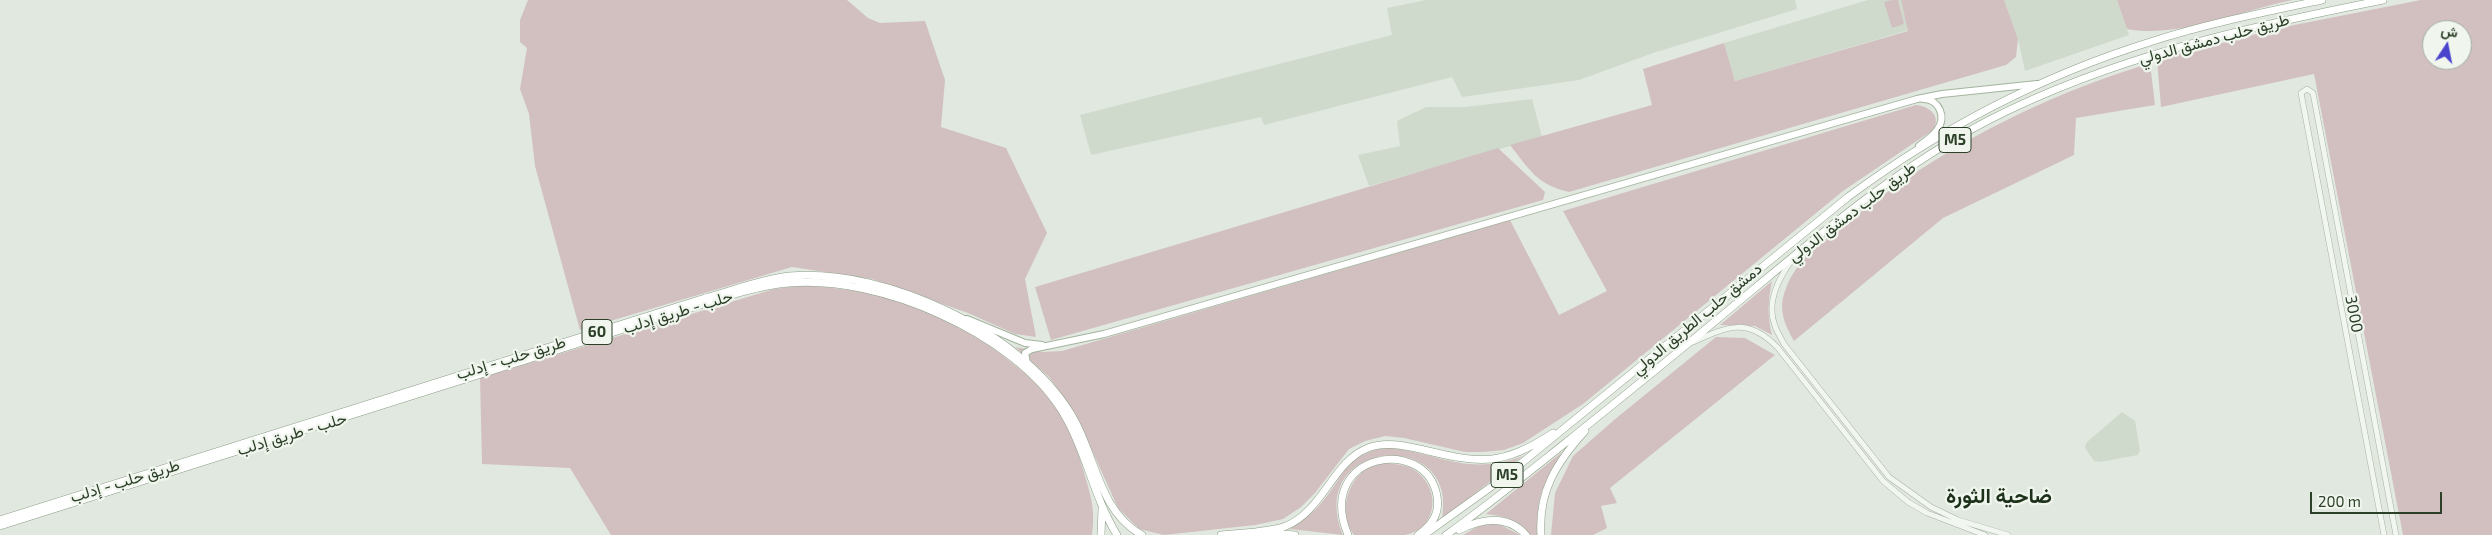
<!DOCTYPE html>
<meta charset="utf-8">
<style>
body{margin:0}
#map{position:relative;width:2492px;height:535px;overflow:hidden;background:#e1e8df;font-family:"Exo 2",Vazirmatn,sans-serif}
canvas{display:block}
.north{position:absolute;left:2422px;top:20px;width:50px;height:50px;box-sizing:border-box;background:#f0f6ee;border:1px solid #a2ad9f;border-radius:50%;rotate:11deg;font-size:14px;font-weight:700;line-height:20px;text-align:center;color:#2c3f28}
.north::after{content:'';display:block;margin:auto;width:18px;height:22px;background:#4a44cd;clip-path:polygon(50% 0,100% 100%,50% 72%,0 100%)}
.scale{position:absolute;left:2310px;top:492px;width:132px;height:22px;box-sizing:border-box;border:2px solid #2c3f28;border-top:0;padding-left:6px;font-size:15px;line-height:18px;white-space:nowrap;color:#2c3f28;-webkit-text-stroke:4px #f0f6ee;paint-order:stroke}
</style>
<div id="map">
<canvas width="2492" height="535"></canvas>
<div class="north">ش</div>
<div class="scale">200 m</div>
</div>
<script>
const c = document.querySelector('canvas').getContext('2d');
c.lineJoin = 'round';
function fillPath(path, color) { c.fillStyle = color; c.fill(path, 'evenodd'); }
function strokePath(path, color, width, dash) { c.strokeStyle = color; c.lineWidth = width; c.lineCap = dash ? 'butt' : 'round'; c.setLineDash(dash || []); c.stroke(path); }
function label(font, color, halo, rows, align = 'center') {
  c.font = font + ' "Exo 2",Vazirmatn,sans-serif'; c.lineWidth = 4.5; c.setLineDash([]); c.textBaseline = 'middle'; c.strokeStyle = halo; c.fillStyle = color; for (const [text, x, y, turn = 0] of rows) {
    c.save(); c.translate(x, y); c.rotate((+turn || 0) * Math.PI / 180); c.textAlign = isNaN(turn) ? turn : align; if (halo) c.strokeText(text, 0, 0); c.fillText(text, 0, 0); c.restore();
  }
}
const built = new Path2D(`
 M1426 0H1795L1797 9 1653 53 1579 80 1462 97 1452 77 1264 125 1261 117 1091 155 1080 115 1392 35 1387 8Z
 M1868 0H1901L1909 30 1735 81 1724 43Z
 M2004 0H2117L2129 35 2025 71 2018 39Z
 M1532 99 1542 137 1369 186 1358 155 1400 146 1397 121 1426 107H1466Z
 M2122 412 2135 421 2140 450 2138 455 2100 462 2094 461 2085 448 2086 443Z`);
const green = new Path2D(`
 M528 0H847L868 18 880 23 925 21 945 80 941 127 1006 148 1047 233 1025 279 1036 337 1015 334 968 313 872 279 792 267 580 330 535 166 529 114 520 89 527 48 520 42V20Z
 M1892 0H1898L1904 24 1892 28 1884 2Z
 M1901 0H2004L2018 39 2016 57 2006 65 1569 192C1537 185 1529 169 1510 145L1652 105 1643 69 1724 43 1735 81 1908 31Z
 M2117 0H2293C2242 10 2177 39 2127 29Z
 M2421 0H2492V535H2403L2314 74 2161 107 2157 60 2279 28ZM2432 30H2462V60H2432Z
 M2150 63 2155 105 2076 118 2074 155 1943 218 1794 341C1785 325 1778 310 1785 291 1796 258 1825 240 1850 220 1945 146 2035 99 2150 63Z
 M1916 105C1929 106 1942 116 1933 130L1843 191 1583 404 1523 443 1504 450 1483 452H1465L1404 438 1385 436 1365 441 1349 449 1315 493 1301 507 1283 519 1255 525 1164 535 1139 529 1118 508 1075 413 1049 377 1015 347 1043 352 1062 351 1510 220 1559 315 1607 291 1563 211Z
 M1498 148 1545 192 1543 200 1051 340 1035 287Z
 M1772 281C1768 301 1767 315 1772 335L1755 326 1720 325Z
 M804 285C835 288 867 291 897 300 952 318 1021 360 1056 406 1068 423 1077 449 1083 469 1090 494 1096 508 1092 535H611L570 468 482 464 480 378 774 289Z
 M1716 337 1745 338 1775 355 1610 488 1617 503 1601 506 1607 528 1593 535H1551L1555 493 1573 456 1614 420Z
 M1386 447C1439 453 1467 477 1523 456L1442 519C1443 510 1444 501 1442 492 1428 430 1308 449 1343 535L1290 529C1302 521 1314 513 1323 501 1346 473 1345 456 1386 447Z
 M1562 452C1544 481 1535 500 1538 535H1531C1519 520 1505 516 1486 514Z
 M1384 463C1395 464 1408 464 1417 472 1441 490 1437 529 1405 535 1389 535 1370 535 1354 535 1338 515 1346 481 1368 468 1373 466 1379 464 1384 463Z
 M1484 523 1499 524 1520 535H1463Z`);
const minor = new Path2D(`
 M1792 260C1778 279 1766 303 1775 326 1777 332 1781 338 1784 344L1889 477 1931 507 1958 520 2008 535
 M1693 342C1728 326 1748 317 1778 348L1883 481 1908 502 1927 513 1985 535
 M2384 535 2301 93 2307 89 2313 93 2396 535`);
const major = new Path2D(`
 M1919 146C1925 141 1932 137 1937 130 1947 117 1939 99 1923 99
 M967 319 1025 343 1042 345
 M1027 363 1025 353 1032 349 1104 334 1917 99 1942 94 2037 84`);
const highway = new Path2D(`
 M0 520 705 298C732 291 761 279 789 276 887 267 1030 335 1076 423 1096 461 1101 513 1142 535
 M0 526 665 316C704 305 749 286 789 283 879 275 1014 333 1062 411 1086 450 1093 496 1117 535
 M1459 530C1481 519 1507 514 1526 535
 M1256 532C1266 530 1277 530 1286 526 1323 511 1333 461 1368 448 1386 441 1406 446 1424 450 1482 464 1502 466 1553 433
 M1101 535 1102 509
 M1221 535 1256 532 1295 535
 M1348 535C1314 453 1426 434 1437 496 1440 514 1432 525 1418 535
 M1424 535 1502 479 1848 197C1940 129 2041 76 2150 42 2206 24 2265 12 2322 0
 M1446 535C1487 506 1525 475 1564 444 1620 399 1676 354 1731 308 1813 240 1893 170 1989 120 2112 57 2247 27 2383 0
 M1541 535C1538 491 1557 462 1585 431`);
const shields = [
 [1955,140,32],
 [597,332,30],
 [1507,475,32]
];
const shieldNames = [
 ["M5",1955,140],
 ["60",597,332],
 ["M5",1507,475]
];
const streetNames = [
 ["طريق حلب دمشق الدولي",2214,39,-15],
 ["طريق حلب دمشق الدولي",1852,212,-37],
 ["حلب - طريق إدلب",678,312,-17],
 ["3000",2354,314,79],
 ["دمشق حلب الطريق الدولي",1697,319,-40],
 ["طريق حلب - إدلب",511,358,-17],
 ["حلب - طريق إدلب",292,434,-17],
 ["طريق حلب - إدلب",125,481,-17]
];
const districtNames = [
 ["ضاحية الثورة",1999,496]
];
fillPath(built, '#cfdacd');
fillPath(green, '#d2c0c1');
strokePath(minor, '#a7b2a4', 6);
strokePath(major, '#a3b49e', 8);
strokePath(highway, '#8b9f86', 8);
strokePath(minor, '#f2f6f1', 5);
strokePath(major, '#fff', 6);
strokePath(highway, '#fff', 7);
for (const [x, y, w] of shields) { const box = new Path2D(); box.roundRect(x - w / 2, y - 12.5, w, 25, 4); c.fillStyle = '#f0f6ee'; c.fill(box); strokePath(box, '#2c3f28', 1); }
label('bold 15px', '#2c3f28', null, shieldNames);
label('16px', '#2c3f28', '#f0f6ee', streetNames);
label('bold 21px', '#1d301a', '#f0f6ee', districtNames);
</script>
